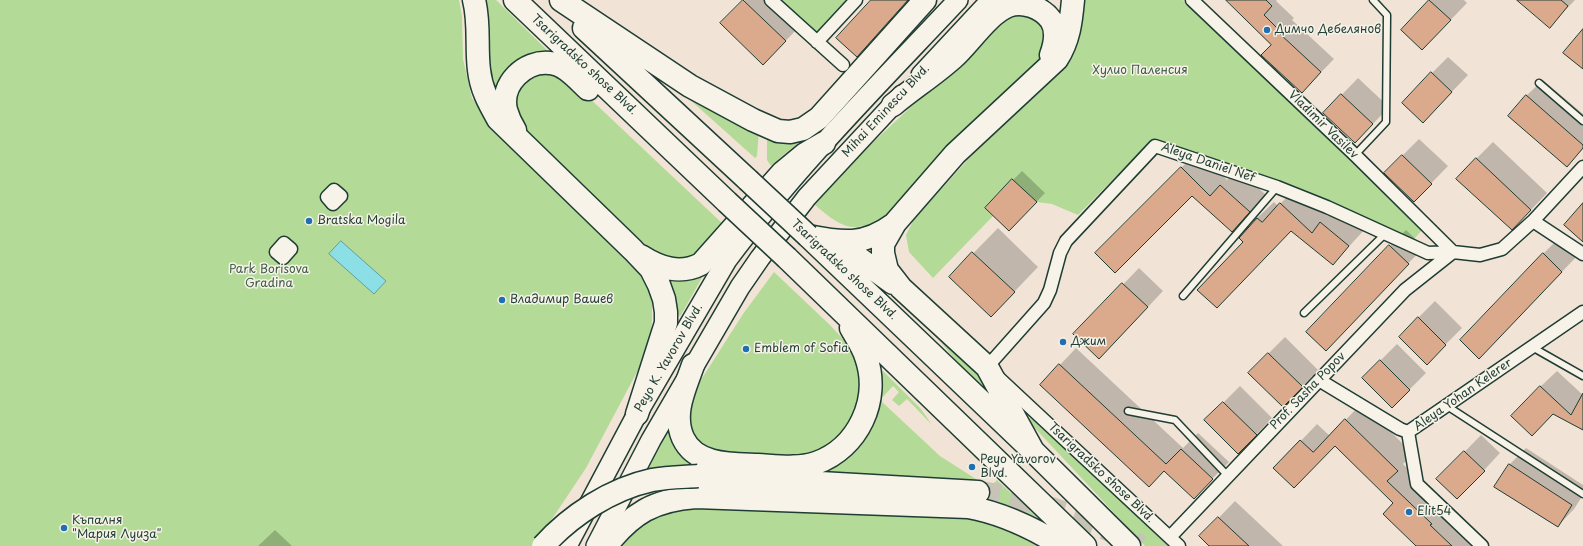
<!DOCTYPE html>
<meta charset="utf-8">
<style>
body{margin:0}
canvas{display:block;background:#f1e4d6}
</style>
<canvas width="1583" height="546"></canvas>
<script>
const c = document.querySelector('canvas').getContext('2d');
c.lineJoin = 'round';
function fillPath(path, color) { c.fillStyle = color; c.fill(path, 'evenodd'); }
function strokePath(path, color, width, dash) { c.strokeStyle = color; c.lineWidth = width; c.lineCap = dash ? 'butt' : 'round'; c.setLineDash(dash || []); c.stroke(path); }
function label(font, color, halo, rows, align = 'center') {
  c.font = font + ' "Playpen Sans",sans-serif'; c.lineWidth = 3; c.setLineDash([]); c.textBaseline = 'middle'; c.strokeStyle = halo; c.fillStyle = color; for (const [text, x, y, turn = 0] of rows) {
    c.save(); c.translate(x, y); c.rotate((+turn || 0) * Math.PI / 180); c.textAlign = isNaN(turn) ? turn : align; if (halo) c.strokeText(text, 0, 0); c.fillText(text, 0, 0); c.restore();
  }
}
const green = new Path2D(`
 M0 0H459L462 16 463 59 472 98 490 123 607 237 641 274 649 288 652 302V319L651 336 646 355 586 468 534 546H0Z
 M482 0H496L550 53 497 95 491 81Z
 M771 0H856L817 42Z
 M1079 0H1183L1423 229 1414 239 1278 180 1151 141 1078 215 1052 204 1037 202 1012 179 985 208 993 216 933 278 909 252 906 235 914 219 983 143 1059 70Z
 M1016 10 1045 24 1048 52 892 212C856 236 843 230 813 203L853 161 928 91 996 20Z
 M630 56 759 130 757 156 755 158 688 98Z
 M535 72 566 76 724 225 693 258 679 261 663 258 632 234 527 134 514 103 516 92Z
 M812 132 782 156 771 166 767 160V133Z
 M774 272 830 325 853 350 862 388 858 410 843 436 820 451 794 458 717 454 693 439 686 421 692 394 743 314Z
 M703 276 681 315 680 316 676 315 668 279 678 280Z
 M943 336 977 368 997 401 967 374 939 340Z
 M880 368 921 409 932 425 907 399 899 406 892 400 899 392 893 386 880 400 940 456 979 481 646 474 669 428 684 452 829 466Z
 M1028 411 1168 546H1145L1032 425Z
 M997 480 1041 521 1042 522 986 504 988 489Z
 M676 506 970 516 998 522 1049 546H613L625 532Z`);
const water = new Path2D(`
 M341 241 386 281 374 294 329 254Z`);
const shadow = new Path2D(`
 M745 0H776L802 24 763 64 722 23Z
 M1228 0H1277L1276 1 1294 18 1292 20 1334 59 1302 92 1272 45Z
 M1431 0H1464L1467 3 1439 32 1402 30Z
 M1518 0H1575L1550 26Z
 M1448 57 1468 75 1423 122 1432 73Z
 M1358 78 1389 107 1371 126 1324 113Z
 M1543 80 1583 114V149L1567 165 1526 96Z
 M1419 139 1448 166 1414 201 1385 173Z
 M1493 142 1547 193 1528 213 1476 159Z
 M1198 151 1227 180 1238 169 1266 195 1248 215 1232 231 1192 195 1096 253Z
 M1022 171 1045 193 1018 221 1013 180Z
 M1297 187 1328 216 1338 206 1365 229 1333 264 1292 230 1244 242 1257 218 1274 202 1278 206Z
 M998 228 1038 267 991 316 950 277Z
 M1406 230 1424 247 1342 333 1390 246Z
 M1560 237 1578 255 1496 341 1543 254Z
 M1139 268 1163 291 1115 342 1075 334Z
 M1435 301 1462 328 1427 363 1418 318Z
 M1285 337 1318 370 1300 389 1249 373Z
 M1397 344 1426 373 1392 407 1363 378Z
 M1076 348 1183 448 1198 433 1229 462 1210 481 1164 470 1041 385Z
 M1557 371 1583 395V429L1554 413 1540 387Z
 M1240 386 1272 418 1255 436 1206 420Z
 M1362 403 1413 454 1403 464 1486 546H1418L1395 503 1335 445 1275 468 1317 424 1330 436Z
 M1481 435 1500 453 1474 481 1438 479Z
 M1526 448 1583 485V495L1574 509 1558 526 1496 486 1510 464Z
 M1235 501 1283 546H1211L1201 536Z
 M275 530 292 546H258Z`);
const building = new Path2D(`
 M743 0 786 41 763 65 720 23Z
 M871 0H908L857 57 836 38Z
 M1226 0H1266L1272 6 1264 15 1281 32 1280 34 1321 72 1302 93 1261 55 1271 45Z
 M1429 0 1451 20 1422 50 1401 30Z
 M1517 0H1561L1568 6 1550 28Z
 M1583 29V69L1563 53Z
 M1431 72 1452 92 1423 123 1402 103Z
 M1341 94 1373 124 1355 143 1323 113Z
 M1526 95 1583 145V148L1567 167 1508 116Z
 M1402 155 1432 184 1414 202 1384 173Z
 M1476 158 1531 210 1512 230 1456 179Z
 M1181 167 1210 196 1220 185 1250 212 1232 232 1192 196 1115 273 1095 253Z
 M1012 179 1037 202 1009 231 985 208Z
 M1280 203 1312 233 1320 222 1349 246 1333 265 1291 231 1217 308 1197 290 1243 242 1239 238 1257 218 1262 222Z
 M1583 203V242L1564 225Z
 M1389 245 1409 264 1326 351 1306 332Z
 M972 252 1015 292 991 317 949 277Z
 M1543 253 1562 272 1479 359 1460 340Z
 M1122 283 1148 307 1099 359 1073 334Z
 M1418 317 1446 345 1427 365 1399 337Z
 M1268 353 1303 387 1283 407 1248 373Z
 M1380 360 1410 390 1392 408 1362 378Z
 M1059 364 1166 464 1181 449 1213 479 1194 499 1164 471 1149 487 1040 385Z
 M1540 386 1571 415 1583 393V430L1553 414 1532 436 1511 416Z
 M1223 402 1257 435 1238 454 1204 420Z
 M1345 419 1398 471 1387 481 1432 524 1430 525 1452 546H1416L1383 514 1393 503 1335 446 1294 488 1273 468 1300 440 1313 452Z
 M1464 451 1485 471 1457 499 1436 479Z
 M1509 464 1572 505 1558 527 1494 487Z
 M1218 517 1249 546H1209L1199 536Z`);
const highwayTunnel = new Path2D(`
 M978 492C1035 498 1090 520 1141 546`);
const lane = new Path2D(`
 M1539 83 1583 121
 M1355 155 1386 122 1387 15 1373 0
 M1183 296 1277 187
 M1304 313 1386 233
 M1532 347 1583 376
 M1447 406 1583 494
 M1128 411 1175 420 1228 476`);
const street = new Path2D(`
 M771 0 843 65
 M1192 0 1355 155 1453 252
 M817 42 856 0
 M334 190 341 196 333 204 327 197Z
 M1533 221 1583 254
 M284 243 291 249 283 258 276 252Z
 M1319 380 1400 429 1408 432 1583 312
 M1408 432 1417 484 1482 546
 M1170 537 1405 290 1453 252
 M1179 546 987 367 1044 303 1050 290 1060 253 1066 241 1155 146 1277 187 1327 207 1428 253 1453 252 1480 255 1502 249 1533 221 1583 167`);
const primary = new Path2D(`
 M921 75 991 0
 M567 546 637 414 727 260C796 167 879 84 958 0
 M596 546 651 440 740 287 760 258 807 197 902 95`);
const highway = new Path2D(`
 M474 0C480 23 476 47 479 70 481 89 489 103 498 119L633 250 651 269 659 285 664 299 666 312V323L637 414
 M515 0 727 202
 M561 0 690 86 753 120 778 131 790 132 803 129 819 118 925 0
 M584 28 748 180
 M893 105C912 89 934 75 953 58 969 44 988 14 1008 6 1023 0 1042 8 1051 20 1058 31 1055 44 1051 55
 M515 130C511 124 508 117 506 110 500 84 525 60 550 63 565 64 577 79 588 89
 M808 236 1033 451 1129 546
 M808 236C843 243 864 246 894 224
 M835 241 893 283
 M641 256C660 268 680 275 701 264L782 173 805 154 824 143
 M787 258 1085 546
 M693 365C685 389 672 413 683 438 696 466 732 464 758 465 777 466 798 469 816 463 858 448 881 400 866 357 863 347 856 337 851 328
 M1033 451 987 367 901 288 887 270 883 253V244L895 223 955 154 1057 59C1069 40 1071 22 1073 0
 M698 476 978 492
 M606 546C632 513 654 500 696 497L968 507C1002 513 1033 528 1062 546`);
const highwayBridge = new Path2D(`
 M748 180 808 236
 M727 202 787 258
 M543 546C571 515 611 489 652 480 667 477 683 477 698 476`);
const markers = [
 [1267,30,4,"#1f6fb2"],
 [309,221,4,"#1f6fb2"],
 [502,300,4,"#1f6fb2"],
 [1063,342,4,"#1f6fb2"],
 [746,349,4,"#1f6fb2"],
 [972,467,4,"#1f6fb2"],
 [1409,512,4,"#1f6fb2"],
 [64,528,4,"#1f6fb2"]
];
const poiNames = [
 ["Димчо Дебелянов",1275,30],
 ["Bratska Mogila",317,221],
 ["Владимир Вашев",510,300],
 ["Джим",1071,342],
 ["Emblem of Sofia",754,349],
 ["Peyo Yavorov",980,460],
 ["Blvd.",980,474],
 ["Elit54",1417,512],
 ["Къпалня",72,521],
 ["\"Мария Луиза\"",72,535]
];
const streetNames = [
 ["Tsarigradsko shose Blvd.",584,65,43],
 ["Mihai Eminescu Blvd.",886,111,-47],
 ["Vladimir Vasilev",1323,125,44],
 ["Aleya Daniel Nef",1208,163,19],
 ["Tsarigradsko shose Blvd.",844,270,43],
 ["Peyo K. Yavorov Blvd.",669,358,-60],
 ["Prof. Sasha Popov",1308,391,-46],
 ["Aleya Yohan Kelerer",1463,395,-35],
 ["Tsarigradsko shose Blvd.",1101,473,43]
];
const parkNames = [
 ["Хулио Паленсия",1140,71],
 ["Park Borisova",269,270],
 ["Gradina",269,284]
];
fillPath(green, '#b3db97');
fillPath(water, '#8ddfe6');
strokePath(water, '#619e9f', 1);
fillPath(shadow, '#0003');
fillPath(building, '#dbaa8d');
strokePath(building, '#1f3d34', 1);
strokePath(highwayTunnel, '#c7c3b6', 22, [22, 11]);
strokePath(lane, '#1f3d34', 9);
strokePath(street, '#1f3d34', 15);
strokePath(primary, '#1f3d34', 22);
strokePath(highway, '#1f3d34', 25);
strokePath(lane, '#f7f3e8', 6);
strokePath(street, '#f7f3e8', 12);
strokePath(primary, '#f7f3e8', 19);
strokePath(highway, '#f7f3e8', 22);
strokePath(highwayBridge, '#1f3d34', 25, []);
strokePath(highwayBridge, '#f7f3e8', 22);
for (const [x, y, r, color] of markers) { const dot = new Path2D(); dot.arc(x, y, r, 0, 2 * Math.PI); c.fillStyle = color; c.fill(dot); strokePath(dot, '#f7f3e8', 1.5); }
label('12px', '#1f3d34', '#f7f3e8', poiNames, 'left');
label('12px', '#1f3d34', '#f7f3e8', streetNames);
label('12px', '#3d5d48', '#f7f3e8', parkNames);
</script>
